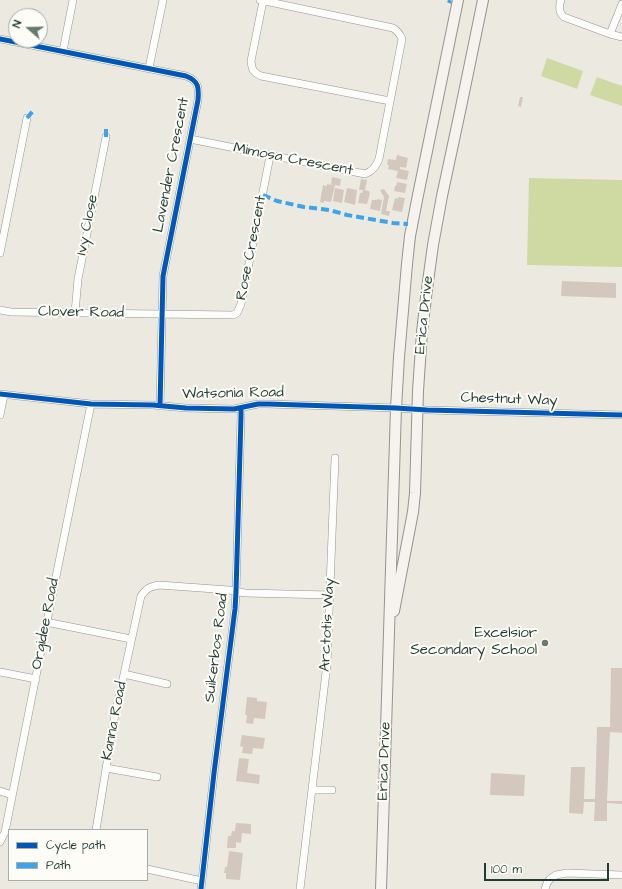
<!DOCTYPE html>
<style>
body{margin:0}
#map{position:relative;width:622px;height:889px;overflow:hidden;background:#eceae0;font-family:"Architects Daughter",sans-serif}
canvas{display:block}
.legend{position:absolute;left:8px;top:829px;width:140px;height:52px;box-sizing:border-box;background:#fdfcf7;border:1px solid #a4b0a9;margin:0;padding:5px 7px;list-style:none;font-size:12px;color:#1f3d34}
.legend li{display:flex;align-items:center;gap:8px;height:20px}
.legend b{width:20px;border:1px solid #a4b0a9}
.north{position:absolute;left:8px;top:8px;width:40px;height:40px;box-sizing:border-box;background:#fdfcf7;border:1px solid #a4b0a9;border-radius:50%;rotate:290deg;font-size:11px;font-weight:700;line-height:16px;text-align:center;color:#1f3d34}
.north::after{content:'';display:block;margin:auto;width:14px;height:18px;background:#677a70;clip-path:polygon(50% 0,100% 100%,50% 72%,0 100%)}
.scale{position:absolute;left:484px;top:863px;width:125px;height:18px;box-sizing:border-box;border:2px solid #1f3d34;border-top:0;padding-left:5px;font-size:12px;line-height:14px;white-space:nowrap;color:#1f3d34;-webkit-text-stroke:3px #fdfcf7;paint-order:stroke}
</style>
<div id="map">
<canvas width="622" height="889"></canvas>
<ul class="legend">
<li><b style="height:5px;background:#0057b8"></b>Cycle path</li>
<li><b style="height:5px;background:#3da4eb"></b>Path</li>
</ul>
<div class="north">N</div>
<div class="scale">100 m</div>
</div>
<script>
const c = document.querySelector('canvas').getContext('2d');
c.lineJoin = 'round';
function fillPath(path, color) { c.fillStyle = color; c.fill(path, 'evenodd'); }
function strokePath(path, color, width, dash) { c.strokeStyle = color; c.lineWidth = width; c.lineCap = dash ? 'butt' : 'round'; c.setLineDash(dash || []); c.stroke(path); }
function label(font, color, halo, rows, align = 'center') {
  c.font = font + ' "Architects Daughter",sans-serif'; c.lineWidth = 4; c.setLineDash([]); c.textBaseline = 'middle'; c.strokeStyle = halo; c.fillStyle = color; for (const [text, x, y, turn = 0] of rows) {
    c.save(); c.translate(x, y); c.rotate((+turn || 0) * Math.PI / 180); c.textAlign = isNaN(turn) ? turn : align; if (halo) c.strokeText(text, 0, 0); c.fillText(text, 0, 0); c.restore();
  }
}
const green = new Path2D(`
 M547 58 583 71 577 89 541 76Z
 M597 77 622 86V106L590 95Z
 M529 178 622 180V267L527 265Z`);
const building = new Path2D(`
 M520 97H523L521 107 518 106Z
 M397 155 408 158 406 168 400 167V169L409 171 407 180 396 178 398 171 388 169 389 165H387L388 159 396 160Z
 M332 177 341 179 340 186 335 185 331 202 324 201V203L320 202 323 185 327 186V184L333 185 331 184Z
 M361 179 367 180 365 190 369 191 370 193 367 204 358 203 360 193H362L363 190H359Z
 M397 182 407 184 405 193 394 191 395 186H396Z
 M335 188 344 190 342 203 333 201Z
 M347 188 357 190 355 205 344 202Z
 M384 189 389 196 386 211H390L389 216 381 214 384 197 380 190Z
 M398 197 405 198 402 212 392 210 395 198 398 199Z
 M377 199 382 200 380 211 370 209 372 200H377Z
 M562 281 616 283V298L561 296Z
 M611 668H622V733L610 732 607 801H622V804L607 803V821H594L595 802H584L583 814 569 813 571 767H585L584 799H595L597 727H610Z
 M247 697 257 698V701L267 702 265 719 254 718 253 724 246 723 247 715H245Z
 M242 735 265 738 263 749 253 748 252 754 242 753 243 747 240 746Z
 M239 758 249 759 247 773 260 775 259 784 236 781Z
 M491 773 525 775 524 796 490 795Z
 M236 823 251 824V834L242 833 241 843 236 842V848H227L228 836H231L232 831H235Z
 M229 851 243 853 240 880 226 879V873H224L225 867H227Z`);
const street = new Path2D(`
 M561 0C559 6 558 12 564 17L610 34 622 37
 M263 1 251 61C252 70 253 72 261 76L390 101
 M610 34 622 4
 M0 39 186 76C199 81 199 88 198 100L163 276 160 406
 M63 51 73 0
 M149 68 163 0
 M190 139 365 174C373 171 376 166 379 159L402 39C400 34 398 31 393 28L260 0
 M0 253 27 118
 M0 310 11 312 233 315 237 313 241 304 270 156
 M75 313 78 279 106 137
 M0 394 91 404 153 405 186 408 234 409 258 404H268L396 408 427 410 622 415
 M0 415 4 395
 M46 622 131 639
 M0 672 36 679
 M124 674 167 684
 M106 768 157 777
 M312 790H332
 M0 791 12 795
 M96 830 114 720 141 596C147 588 149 587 159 585L229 590 245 593 330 595
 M0 842 5 832C33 689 62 547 91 404
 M147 869 202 881
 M201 889 214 773 235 609 236 592 241 416V408
 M300 889 327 664 335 458
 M545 889 547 883 550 879 556 875 567 873 622 875`);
const secondary = new Path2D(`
 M394 611 413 512 415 493 418 391 422 332 427 289 433 245 442 196 461 107 483 0
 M381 889 396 408 399 357 407 264 410 236 418 195 458 0`);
const quiet = new Path2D(`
 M449 3 450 0
 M27 118 33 111
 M106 137V128
 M263 195 277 201 304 207 329 210 347 215 393 223 408 224`);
const cycleway = new Path2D(`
 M0 39 186 76C199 81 199 88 198 100L163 276 160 406
 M0 394 91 404 153 405 186 408 234 409 258 404H268L396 408 427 410 622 415
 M201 889 214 773 235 609 236 592 241 416V408`);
const markers = [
 [545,643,4,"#677a70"]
];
const streetNames = [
 ["Mimosa Crescent",293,160,11],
 ["Lavender Crescent",172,165,-79],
 ["Ivy Close",88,225,-79],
 ["Rose Crescent",252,248,-79],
 ["Clover Road",81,313,1],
 ["Erica Drive",425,315,-84],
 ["Watsonia Road",233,394,-1],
 ["Chestnut Way",509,400,2],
 ["Orgidee Road",46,624,-79],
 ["Arctotis Way",328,625,-87],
 ["Suikerbos Road",217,648,-83],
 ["Kanna Road",115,721,-79],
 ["Erica Drive",385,761,-88]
];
const poiNames = [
 ["Excelsior",537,634],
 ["Secondary School",537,651]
];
fillPath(green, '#cfdaa3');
fillPath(building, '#d4c7be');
strokePath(street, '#91958f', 8);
strokePath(secondary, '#91958f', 12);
strokePath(street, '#fcfcfa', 7);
strokePath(secondary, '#f6f2ed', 10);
strokePath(quiet, '#3da4eb', 4, [8, 4]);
strokePath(cycleway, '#0057b8', 5);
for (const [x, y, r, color] of markers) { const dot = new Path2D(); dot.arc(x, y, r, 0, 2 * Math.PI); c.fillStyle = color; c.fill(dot); strokePath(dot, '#fdfcf7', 1.5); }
label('15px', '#1f3d34', '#fdfcf7', streetNames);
label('15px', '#1f3d34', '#fdfcf7', poiNames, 'right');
</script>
